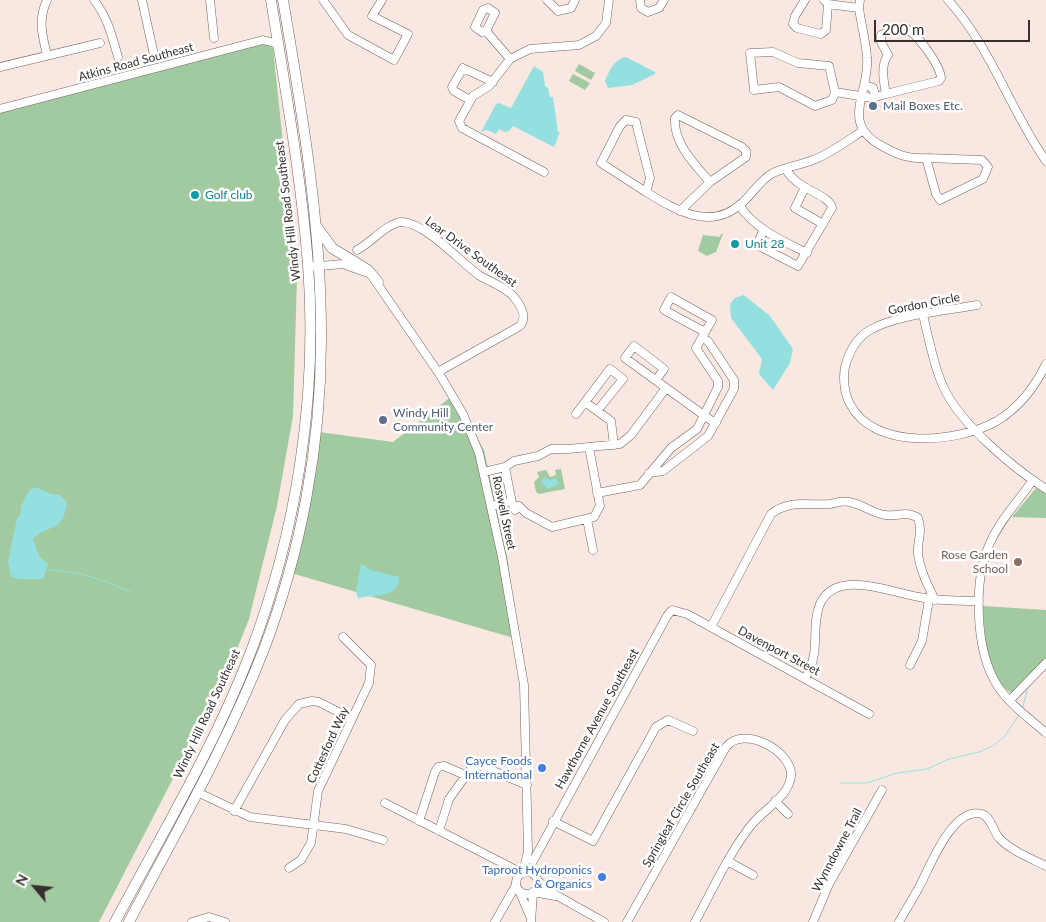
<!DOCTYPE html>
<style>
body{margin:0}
#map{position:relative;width:1046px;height:922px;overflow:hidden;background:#f9e8e1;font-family:Lato,sans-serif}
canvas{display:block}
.north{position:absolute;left:10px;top:862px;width:50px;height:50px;-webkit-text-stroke:4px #fff;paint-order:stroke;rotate:298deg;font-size:14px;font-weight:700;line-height:20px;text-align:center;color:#362f2c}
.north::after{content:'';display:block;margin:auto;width:18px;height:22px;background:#362f2c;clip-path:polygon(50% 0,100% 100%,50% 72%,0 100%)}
.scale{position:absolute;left:874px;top:20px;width:156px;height:22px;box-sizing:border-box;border:2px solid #362f2c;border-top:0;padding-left:6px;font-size:15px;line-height:18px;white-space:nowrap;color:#362f2c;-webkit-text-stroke:4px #fff;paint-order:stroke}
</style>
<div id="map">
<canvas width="1046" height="922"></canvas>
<div class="north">N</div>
<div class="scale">200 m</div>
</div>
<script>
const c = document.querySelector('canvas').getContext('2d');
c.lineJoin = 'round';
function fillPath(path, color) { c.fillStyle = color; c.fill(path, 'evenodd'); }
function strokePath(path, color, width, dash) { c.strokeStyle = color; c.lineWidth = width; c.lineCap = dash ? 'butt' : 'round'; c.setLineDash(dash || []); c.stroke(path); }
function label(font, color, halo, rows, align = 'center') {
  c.font = font + ' Lato,sans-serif'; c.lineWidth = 5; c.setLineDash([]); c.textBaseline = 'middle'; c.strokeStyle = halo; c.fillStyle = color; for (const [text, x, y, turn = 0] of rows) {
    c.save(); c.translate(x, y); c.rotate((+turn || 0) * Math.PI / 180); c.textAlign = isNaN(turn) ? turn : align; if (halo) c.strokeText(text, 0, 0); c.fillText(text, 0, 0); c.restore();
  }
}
const green = new Path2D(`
 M264 44 273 48 297 277 293 416 277 506 249 619 228 672 99 922H0V113Z
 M579 64 595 73 591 80 575 71Z
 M573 74 590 83 585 90 569 81Z
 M721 234H723L716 252 707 256 698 251 703 235 720 237Z
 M452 396 484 450 508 561 517 639 291 573 319 432 393 442Z
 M561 469 565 489 539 494 536 492 534 482 539 477 537 472 546 470 550 477 556 475 555 470Z
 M1036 488 1046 494V518L1012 517Z
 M983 606 1046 610V660L1012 693C986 681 984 630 983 606Z`);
const water = new Path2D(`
 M626 57 655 72V74L632 85 608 88 605 81C610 70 613 60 626 57Z
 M534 66 543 72 545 86 548 88 550 97H553L558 132H560L554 147 513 126 509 131 505 132 499 129 496 134 487 130 481 132 496 104 499 103 511 108Z
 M744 295 770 316 793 349 790 363 773 390 759 374 762 359 731 318 730 304 735 298Z
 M544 477 550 480 556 478 559 484 548 489 541 483Z
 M36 487 51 494 60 495 67 503C62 535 50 522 33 539L39 556 48 564 43 579H18L11 576 8 561 17 518 20 516 21 506 27 495 30 490Z
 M361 564 371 570 399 577C401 598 372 595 358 598L356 591Z`);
const stream = new Path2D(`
 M47 570C77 570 103 580 131 592
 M1022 710 1028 687
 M841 783H867L897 773 927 769 949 759 979 752 993 746 1005 736 1019 715`);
const minor = new Path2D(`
 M47 0C38 19 42 35 47 55
 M94 0C108 18 112 36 118 57
 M142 0 154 55
 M210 0 214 38
 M323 0 348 35 394 60 408 34 372 16 382 0
 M547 0 558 11 571 8 575 0
 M640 0 641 8 648 12 659 8 664 0
 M805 0 795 16 793 24 797 28 821 34 826 30 828 4 824 0
 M860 0 859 8C861 24 866 41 867 58 870 93 839 123 882 146 898 155 908 159 926 158
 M948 0C991 47 1010 110 1046 161
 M828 4 859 8
 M905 28C917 33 940 65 941 78L939 81 886 94C884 83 880 65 888 55L881 42V35L889 31Z
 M486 31 495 13 488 8 483 10 475 27 482 32 486 31 510 59
 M773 52 798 63 829 66 835 92 832 100 815 106 779 87 754 90 750 53Z
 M0 67 100 43
 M865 85 873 88 876 97
 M835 92 872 98 886 94
 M470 100 454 91 452 87 463 68 493 82
 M0 109 263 40 278 44
 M678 115 742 147 746 151V157L710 182C695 165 673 143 675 118Z
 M626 120 636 122 637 127 650 178 646 192 601 163 620 126Z
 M926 158 982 160 988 167 983 179 940 200 936 194Z
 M544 172 462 128 459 121 473 96 489 86 510 59 530 49 579 45 596 36 606 23 609 0
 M805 187 795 208 823 224
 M646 192C677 211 712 232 743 202 753 193 761 179 773 173 786 167 800 165 813 160 830 154 847 141 862 131
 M739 205C756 230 781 240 807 253
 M680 211 710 182
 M763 231 757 245 798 266 832 208C830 194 796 190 786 169
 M357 250C371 243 388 222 402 222 426 223 460 262 480 276 491 282 505 287 513 296 520 304 528 317 520 326L438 372
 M308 267 343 264 365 272
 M374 279 440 375 463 414 479 453 502 557 524 685 528 851 523 873
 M977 305C946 311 895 315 870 330 856 338 849 352 845 367 843 378 844 393 850 404 874 451 958 443 997 421 1020 407 1035 387 1046 364
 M923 315C929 339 933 364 943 386 959 423 1012 467 1046 489
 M656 380 664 369 634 346 625 358 709 419 716 423
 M585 402 611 421 614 445
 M576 414 610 369 623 379 597 411
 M505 467 512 503 515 510
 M484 472 505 467 514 461 538 456 551 449H568L620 444 631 435 666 388
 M649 473 663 471 708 436 734 389V380L708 341 702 338
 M1033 480C1019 500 1000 520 990 543 973 580 975 650 997 685 1009 704 1029 718 1046 733
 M597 493 640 485 671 448 697 429 718 387V381L696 348 712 320 671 297 664 310 705 332
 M492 506 511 501
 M514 507 519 506 526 513 552 527 594 517 600 506 589 447
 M587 519 593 550
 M711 627 771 514C789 499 810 506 830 504 837 503 842 500 849 502 862 504 872 513 885 515 897 517 907 510 918 518 923 534 917 539 918 554 920 570 928 586 935 600
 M910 665 922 641 929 599
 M805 678C822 652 810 629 820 604 836 568 892 593 919 597 939 601 959 601 979 601
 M1010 700 1046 663
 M197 792 250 817 346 829 383 840
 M775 801 788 814
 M385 803 522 873
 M234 811 285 720 299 704 312 701 319 702 352 719
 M419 821 435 772 438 767 444 766 465 775
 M553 821 593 841 656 727 668 720 693 731
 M439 831 449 799 472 767 481 766 527 785
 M533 861 667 616 672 610 687 614 869 714
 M729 862 753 875
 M289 868 301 860 311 843 318 791 369 683 371 665 343 637
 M516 883a11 11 0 1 1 22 0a11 11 0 1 1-22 0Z
 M538 881 554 894 604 922
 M533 892 555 896
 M520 893 530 916
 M192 922 209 917 225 922
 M495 922 516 885
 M531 922 533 893
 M627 922 726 747C744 724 793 752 791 776 789 796 765 809 753 823 731 849 712 891 695 922
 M813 922 829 884 882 790
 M899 922C905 911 912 900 918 889 929 870 952 805 982 814 992 818 993 832 1000 839 1012 851 1030 858 1046 866`);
const major = new Path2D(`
 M317 227 332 248 368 270 378 282
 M115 922C162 834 214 747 250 654 297 531 318 395 308 264 301 176 285 87 271 0
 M129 922C176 832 227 744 264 649 301 552 321 445 321 341 322 228 302 111 283 0`);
const markers = [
 [873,106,5,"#5c6f8a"],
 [195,195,5,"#0f9aa8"],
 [735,244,5,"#0f9aa8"],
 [383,420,5,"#5c6f8a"],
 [1018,562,5,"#8d6e63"],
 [542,768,5,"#3f7fe0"],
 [602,877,5,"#3f7fe0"]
];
const streetNames = [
 ["Atkins Road Southeast",136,62,-15],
 ["Windy Hill Road Southeast",288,211,-97],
 ["Lear Drive Southeast",471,252,36],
 ["Gordon Circle",924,304,-11],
 ["Roswell Street",504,513,78],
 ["Davenport Street",779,651,28],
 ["Windy Hill Road Southeast",207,714,-65],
 ["Hawthorne Avenue Southeast",597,719,-61],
 ["Cottesford Way",328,745,-65],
 ["Springleaf Circle Southeast",681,805,-60],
 ["Wynndowne Trail",837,850,-62]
];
const serviceNames = [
 ["Mail Boxes Etc.",883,106],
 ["Windy Hill",393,413],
 ["Community Center",393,427]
];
const cultureNames = [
 ["Golf club",205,195],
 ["Unit 28",745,244]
];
const educationNames = [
 ["Rose Garden",1008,555],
 ["School",1008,569]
];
const shopNames = [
 ["Cayce Foods",532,761],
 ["International",532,775],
 ["Taproot Hydroponics",592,870],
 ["& Organics",592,884]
];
fillPath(green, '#a2caa0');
fillPath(water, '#94e0e0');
strokePath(stream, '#94e0e0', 1);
strokePath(minor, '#72635d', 9);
strokePath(major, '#72635d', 11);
strokePath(minor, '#fff', 8);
strokePath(major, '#fff', 10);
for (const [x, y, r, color] of markers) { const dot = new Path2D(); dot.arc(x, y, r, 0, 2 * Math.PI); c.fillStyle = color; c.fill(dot); strokePath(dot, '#fff', 2); }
label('12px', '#362f2c', '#fff', streetNames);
label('12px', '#4e5e75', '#fff', serviceNames, 'left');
label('12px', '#0d838f', '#fff', cultureNames, 'left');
label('12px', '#785e54', '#fff', educationNames, 'right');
label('12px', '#366cbe', '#fff', shopNames, 'right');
</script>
